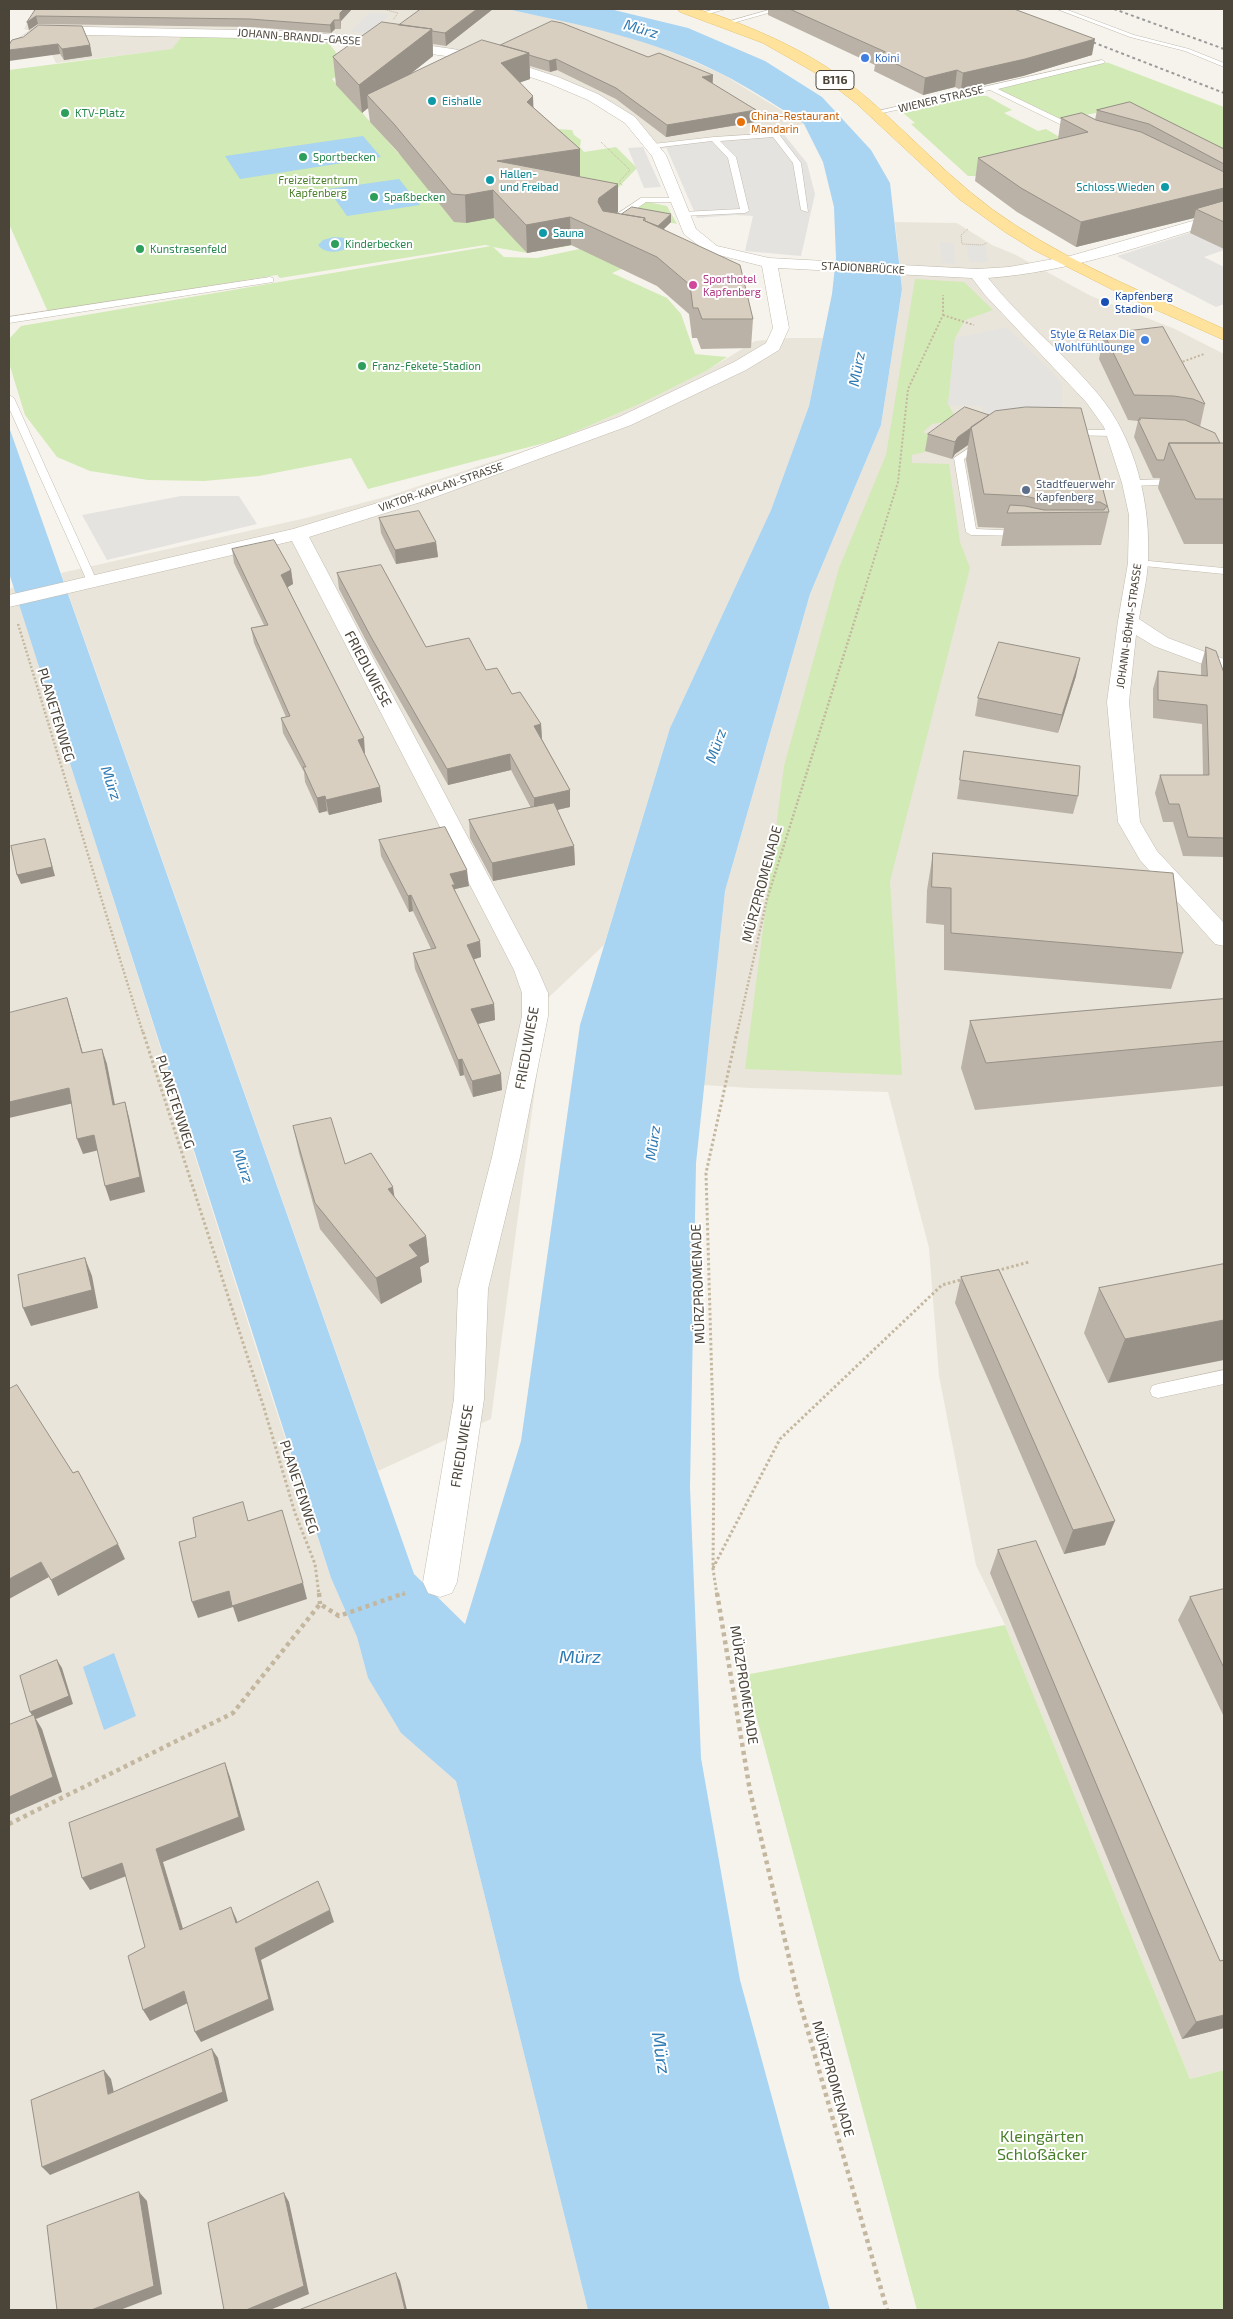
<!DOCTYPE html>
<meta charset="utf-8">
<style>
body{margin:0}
#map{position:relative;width:1233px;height:2319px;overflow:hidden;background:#f6f3ec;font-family:"Exo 2",sans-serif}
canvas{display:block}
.frame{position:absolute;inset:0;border:10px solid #4b4439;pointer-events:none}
</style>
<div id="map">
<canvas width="1233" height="2319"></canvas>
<div class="frame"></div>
</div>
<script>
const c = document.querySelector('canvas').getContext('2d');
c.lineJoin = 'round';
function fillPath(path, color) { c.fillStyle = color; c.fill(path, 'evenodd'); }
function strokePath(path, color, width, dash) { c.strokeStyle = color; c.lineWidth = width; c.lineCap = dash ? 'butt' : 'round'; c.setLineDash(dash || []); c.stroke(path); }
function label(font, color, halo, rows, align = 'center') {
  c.font = font + ' "Exo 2",sans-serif'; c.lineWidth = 4; c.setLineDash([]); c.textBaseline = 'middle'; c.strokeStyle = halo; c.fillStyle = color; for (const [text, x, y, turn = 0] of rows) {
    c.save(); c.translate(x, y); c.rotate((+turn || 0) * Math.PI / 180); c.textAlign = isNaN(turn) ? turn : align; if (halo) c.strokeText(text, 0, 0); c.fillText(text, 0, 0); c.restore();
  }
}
const residential = new Path2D(`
 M34 9H507L615 32 667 50 722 74 804 124 655 150 632 126 583 97 529 74 462 56 409 49 280 37 56 63 42 35 24 29Z
 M895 222 957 223 992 245 1014 254 1091 296 1175 329 1224 354V2070L1190 2079 1005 1625 976 1565 939 1376 929 1248 888 1092 750 1088 704 1085 725 891 810 594 881 425 902 289Z
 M790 338H823L809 406 771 510 670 728 604 945 547 999 491 1419 378 1471 61 573 306 518 392 495 556 440 642 403 708 370 755 341Z
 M14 587 262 1367 331 1578 357 1637 368 1678 401 1733 456 1781 588 2310H9V589Z`);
const green = new Path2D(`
 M185 33 327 41 349 69 332 79 399 154 543 128 572 130 574 135 581 140 580 147 584 152 616 147 637 168 615 191 586 243 527 253 493 247 504 257 537 258 589 247 649 257 612 273 667 298 681 314 695 354 727 357 708 370 642 403 556 440 368 489 351 458 259 476 204 481 148 480 90 471 57 457 25 415 9 363V339L21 326 491 246 485 245 280 278 277 275 48 312 9 224V70L172 49Z
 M1102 62 1109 63 1224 107V170L1117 109 1080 116 1083 133 991 88Z
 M961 96H987L1012 110 1004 113 1038 131 1046 129 1088 154 978 176H968L911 124 915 123 901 111Z
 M648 202 667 206 677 224 635 215 639 204Z
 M915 279 964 282 993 310 965 320 955 338 948 404 957 420 932 424 923 432 937 439 925 452 912 455V463L949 464 960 542 970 568 890 881 902 1075 745 1069 784 766 839 568 886 455Z
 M1005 1625 1190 2079 1224 2070V2310H917L745 1675Z`);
const parking = new Path2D(`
 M369 13 390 14 371 34 350 32Z
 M782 132 807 163 815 194 801 256 745 251 753 216 735 215 697 218 665 145Z
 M643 147 661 187 644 188 628 148Z
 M1224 222V250L1204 257 1224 267V304L1216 307 1117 256Z
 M940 242 954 243 955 264 941 263Z
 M966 243 985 244 988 262H969Z
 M1007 327 1062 383V408L1065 419 984 415 982 406 948 405 955 338Z
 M181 496H239L257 524 107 560 82 515Z`);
const water = new Path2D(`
 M507 9H610L688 28 765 61 822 97 871 150 890 183 902 289 881 425 810 594 725 891 696 1163 690 1487 701 1758 740 1980 830 2310H588L456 1781 401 1733 368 1678 357 1637 331 1578 9 573V427L414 1574 465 1624 521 1441 580 1025 670 728 771 510 809 406 832 294 836 258 834 207 823 162 804 124 798 119C773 104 748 87 722 74 654 39 580 25 507 9Z
 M363 136 381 157 240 179 225 156Z
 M399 179 420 205 347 216 328 189Z
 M334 237 345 238 352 244C344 253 325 255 318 245L323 240Z
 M114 1653 136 1716 104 1730 83 1667Z`);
const pathFar4 = new Path2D(`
 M383 9 398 13 393 20
 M601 142 630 170 619 182 623 186
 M968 229 961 235 962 244 982 245 987 243`);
const pathFar3 = new Path2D(`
 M943 315 974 325
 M1179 363 1204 354
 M862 598 898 482 908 389 943 315V295`);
const pathFar2 = new Path2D(`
 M18 624C60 760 100 897 143 1033
 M737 1033 767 899 862 597`);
const pathFar1 = new Path2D(`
 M143 1032 264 1408 295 1513 315 1564 319 1595
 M992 1272 1029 1262
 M713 1568 780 1439 942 1285 964 1279
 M402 1595 406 1593
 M717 1595 713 1569 714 1455 706 1173 737 1032`);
const path = new Path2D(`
 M319 1593 320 1604
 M717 1593 750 1791 798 1996 887 2310
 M9 1824 233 1713 320 1604 339 1616 405 1593`);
const lane = new Path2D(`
 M715 9H726L701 16 698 14Z
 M772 9H782L726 25 723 23Z
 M1057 9H1065L1134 35 1189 49 1224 63V67L1185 51 1130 37Z
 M1102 60 1105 62 1104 63 998 89 1081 129V133H1078L990 90 873 115 869 113Z
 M778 133 801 163 808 212 801 210 793 163 773 137 720 141 736 157 749 211 745 213 683 216 679 214 683 212 740 209 728 158 712 141 653 148 649 146 653 144 714 137Z
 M641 198H678L682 200 678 202H646L620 220H614V216Z
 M270 277 273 278V282L9 323V317Z
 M9 395 14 398 97 581 96 583H88L87 581 9 408Z
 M1068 430H1114L1119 433 1114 436 1065 435V431Z
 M984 438 987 439V443L964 459 976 529 1022 531 1027 534 1026 536 971 535 966 532 954 458Z
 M1178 479 1182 480V484L1131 486 1126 483 1131 480Z
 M1138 560 1224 568V574L1134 565 1133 563Z
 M1224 1370V1384L1158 1398 1152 1396 1150 1391 1152 1386 1158 1384Z`);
const street = new Path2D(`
 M38 26 288 31 374 38 453 49 515 63 558 77 598 94 635 117 666 155 696 229 717 246 769 258 977 269 1009 267 1070 256 1224 212V221C1147 244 1070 272 988 278 1021 320 1064 353 1098 394 1136 439 1151 505 1148 562 1147 581 1142 600 1139 619L1168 638 1224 659V672L1154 646 1136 635 1129 702 1140 822 1157 851 1224 923V946L1215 944 1140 860 1118 822 1107 702 1118 621 1128 563 1129 515 1122 483 1104 427 1086 402 985 295 972 278 778 268 789 328 779 350 746 370 631 425 427 500 309 537 538 970 548 993V1016L520 1157 488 1289 484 1399 457 1582 452 1593 440 1597 428 1593 423 1582 454 1399 458 1289 492 1157 522 1016V993L514 970 292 541 9 607V595L293 529 413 492 619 417 734 362 766 343 773 328 762 266 707 252 684 234 652 156 625 123 588 100 548 83 506 69 453 57 374 46 288 39 41 34 24 46 9 50V42L16 40Z`);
const primary = new Path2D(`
 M678 9C701 7 722 17 743 25 780 40 817 58 849 83 906 128 952 185 1015 225 1080 267 1154 297 1224 329V340L1125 296 1034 250 1005 232 959 199 857 104 821 76 763 43 680 12Z`);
const rail = new Path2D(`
 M1114 9 1224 49
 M1082 38 1224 93`);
const wall = new Path2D(`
 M36 9H352L341 21V29H335L331 33 251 27 38 24 29 30Z
 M493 9 446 46 433 44V56L410 74 501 45 648 57 713 75V84L755 122 666 137 616 99 557 70 550 72 530 66V79L520 82 533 107 580 149V176L578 177 618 184V212L617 213 622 214H671V222L664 229 753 319 751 348 701 349 697 338H692L689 314 657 286 571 245 527 253 494 218 466 223 454 222 397 151 370 122 368 108 362 113 336 85 333 57 399 25Z
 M768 9H1014L1092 55 1023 76 961 90 955 87 923 95 874 71 875 65 768 15Z
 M23 37 90 45 92 56 64 60 60 54Z
 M1130 102 1224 149V249L1190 233 1194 218 1076 247 1017 212 975 181 978 158 1058 139 1061 118 1095 120 1097 110Z
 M1104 334 1205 404 1200 427 1220 443H1224V544H1184L1158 488 1160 478H1153L1134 437 1138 421 1128 420 1099 359Z
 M1081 408 1109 512 1101 545 1001 546 1004 528 978 527 966 460 968 445 955 454 952 459 925 451 928 434 989 415Z
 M379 518 436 542 438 557 396 564 381 533Z
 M232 549 291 570 293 584 287 587 365 753 364 754 380 787 382 802 329 815 327 811 319 813 305 782 304 772 283 733 281 718 286 717 254 643 251 628 264 625 234 563Z
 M337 573 426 647 486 670 512 694 541 724 542 739 570 790V807L557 810 574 846 575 865 493 881 470 838 469 820 531 808 511 770 448 785 373 654 339 589Z
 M1206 647 1224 673V857L1183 856 1173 822H1163L1155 793 1160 775H1203L1202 724 1153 718V689L1158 671 1201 676V665Z
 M1076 676 1058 733 975 716 978 698Z
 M964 751 1078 796 1073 814 957 799Z
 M379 840 469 886 455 889V892L480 941 481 957 474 959 494 1004 495 1020 478 1024 502 1090 473 1097 464 1075 460 1076 415 969 413 953 431 949 413 911 409 912 381 856Z
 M933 853 1183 953 1171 989 944 970V925L926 923 927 890Z
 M1224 999V1086L975 1110 961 1068 970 1021Z
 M293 1126 345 1164 394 1197 426 1236 429 1262 420 1267 422 1282 381 1304 320 1229 299 1153Z
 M1224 1264 1108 1383 1084 1333 1099 1288Z
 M961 1277 1105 1545 1064 1554 955 1303Z
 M998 1550 1220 1961 1224 1960V2028L1182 2039 990 1573Z
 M1224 1589V1717L1178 1620 1190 1597Z`);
const shadedWall = new Path2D(`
 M344 9H352L341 21V29L340 13Z
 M477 9H493L446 46 445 33Z
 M36 16 38 24 29 30 27 22Z
 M334 20 335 29 331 33 330 25Z
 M432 29 433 56 374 103 367 95 368 108 362 113 359 85Z
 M1095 39 1092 55 1023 76 961 90 963 73Z
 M58 44 60 54 9 61V50Z
 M90 45 92 56 64 60 62 49Z
 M529 53 530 79 502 89 501 63Z
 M556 59 557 70 550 72 549 61Z
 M957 70 955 87 923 95 925 78Z
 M713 75 712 86 702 77Z
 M533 96 534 122 527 102Z
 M756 110 755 122 666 137 667 125Z
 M580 149V176L498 189 497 161Z
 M618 184V212L599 226 598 202 599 198Z
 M1224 188V211L1196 209 1194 218 1076 247 1081 222Z
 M493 190 494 218 466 223 465 195Z
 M671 214V222L653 239V231Z
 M570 217 571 245 527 253 526 225Z
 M971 428 968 445 955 454 952 459 955 442 958 437Z
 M436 542 438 557 396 564 395 550Z
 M291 570 293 584 283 590 281 575Z
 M1080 658 1076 676 1058 733 1062 715Z
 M541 724 542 741 534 726Z
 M364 738 365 753 360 755 358 740Z
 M510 754 511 770 448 785 447 769Z
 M380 787 382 802 329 815 326 800Z
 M570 790V807L534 815V798Z
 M325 796 327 811 319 813 317 798Z
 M45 839 55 876 21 884 17 875Z
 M574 846 575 865 493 881 492 863Z
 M467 870 469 886 455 889 456 901 450 874Z
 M411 895 413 911 409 912 408 896Z
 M480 941 481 957 469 961 467 945Z
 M67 998 72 1014 87 1068 82 1053Z
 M494 1004 495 1020 473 1025 471 1009Z
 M102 1049 107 1064 118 1120 113 1105Z
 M462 1059 464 1075 460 1076 458 1060Z
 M501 1074 502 1090 473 1097 472 1081Z
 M69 1088 74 1103 9 1118V1102Z
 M125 1102 129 1117 145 1192 110 1201 105 1186Z
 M94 1135 99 1150 83 1154 77 1139Z
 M393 1187 397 1214 388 1189Z
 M426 1236 429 1262 420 1267 422 1282 381 1304 376 1278 409 1245Z
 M85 1258 92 1276 98 1308 31 1326 23 1308Z
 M1224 1320V1360L1108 1383 1125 1339Z
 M1115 1521 1105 1545 1064 1554 1073 1530Z
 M118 1544 125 1559 58 1596 51 1580Z
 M41 1562 49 1577 9 1599V1579Z
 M303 1583 307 1599 238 1622 233 1607 198 1618 192 1602 229 1591Z
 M57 1660 62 1668 73 1704 36 1719 42 1729 62 1792 9 1815V1797L35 1720 30 1712Z
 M225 1763 230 1777 245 1830 163 1862 187 1942 180 1930 156 1849Z
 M122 1863 129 1875 90 1890 82 1878Z
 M231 1907 236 1918 242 1935 236 1923Z
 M330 1910 334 1922 261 1960 274 2010 201 2042 195 2032 255 1948Z
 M184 1991 190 2002 150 2021 143 2010Z
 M1224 2015V2028L1182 2039 1196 2022Z
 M212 2049 218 2058 228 2101 50 2175 42 2167Z
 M104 2070 111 2079 116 2102 108 2094Z
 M139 2192 147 2201 162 2294 120 2310H91Z
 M284 2193 289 2202 309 2294 270 2310H246Z
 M396 2273 400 2281 407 2310H405Z`);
const building = new Path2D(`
 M36 9H344L340 13V20H334L330 25 250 19 36 16 27 22Z
 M421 9H477L445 33 432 31V29L399 25Z
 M790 9H1014L1095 39 1025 59 963 73 957 70 925 78 876 54 885 52Z
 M552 21 562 23 648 57 659 53 713 75 702 77 756 110 667 125 616 88 556 59 549 61 529 55V53L501 45Z
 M382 22 432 29 359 85 333 57Z
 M39 25 82 26 90 45 62 49 58 44 9 50V45L12 40 23 37Z
 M482 40 529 53 501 63 533 96 527 102 580 149 497 161 618 184 599 198 598 202 603 211 645 218 643 220 740 265 753 319H702L698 308H693L690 285 657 257 570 217 526 225 493 190 465 195 452 194 394 124 367 95Z
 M1130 102 1224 149V164L1149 124 1097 110Z
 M1082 113 1096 120 1141 132 1224 172V188L1081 222 1021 188 978 158 1088 132 1061 118Z
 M1224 201V222L1196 209Z
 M632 207 671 214 658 226 645 221V218L622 214Z
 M1163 327 1205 404 1193 399 1174 396 1134 395 1104 334Z
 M965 407 989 415 958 437 955 442 928 434Z
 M1026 407 1081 408 1109 512 1007 513 1010 505 1025 506 1044 510H1104L1107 506 1100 502 1045 501 1025 496 984 494 971 427 995 411Z
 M1140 418 1185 420 1215 433 1220 443H1169L1164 460H1157L1138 420H1140Z
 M1169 443H1224V499H1196Z
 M419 511 436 542 395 550 379 518Z
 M274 540 291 570 281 575 364 738 358 740 380 787 326 800 325 796 317 798 303 767H306L281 718 290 716 251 628 268 625 232 549Z
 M381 565 426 647 469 638 486 670 497 668 512 694 520 692 541 724 534 726 570 790 534 798 510 754 447 769 371 637 337 573Z
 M999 642 1080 658 1062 715 978 698Z
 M1206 647 1216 651 1224 673V838L1188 837 1179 804H1169L1160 775H1209L1207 705 1158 700V671L1207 676Z
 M964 751 1080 766 1078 796 960 780Z
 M554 803 574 846 492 863 469 820Z
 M445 827 467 870 450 874 455 885H452L480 941 467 945 494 1004 471 1009 501 1074 472 1081 462 1059 458 1060 413 953 436 948 411 895 408 896 379 840Z
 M45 839 52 867 17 875 11 846Z
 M933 853 1173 873 1183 953 951 933V888L932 887Z
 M67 998 82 1053 102 1049 113 1105 125 1102 140 1177 105 1186 94 1135 77 1139 69 1088 9 1102V1013Z
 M1224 999V1041L986 1063 970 1021Z
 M331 1118 345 1164 371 1153 393 1187 388 1189 426 1236 409 1245 418 1256 376 1278 315 1203 293 1126Z
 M85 1258 92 1290 23 1308 18 1275Z
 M1224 1264V1320L1125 1339 1099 1288Z
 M999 1270 1115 1521 1073 1530 961 1277Z
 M17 1385 73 1473 78 1471 118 1544 51 1580 41 1562 9 1579V1389Z
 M243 1502 248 1521 282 1510 303 1583 232 1606 229 1591 192 1602 179 1542 196 1537 193 1518Z
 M1036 1541 1220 1961 1224 1960V2015L1196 2022 998 1550Z
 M1224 1589V1668L1190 1597Z
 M57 1660 69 1696 30 1712 20 1676Z
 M34 1715 53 1777 9 1797V1725Z
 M225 1763 239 1817 156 1849 180 1930 231 1907 236 1923 318 1881 330 1910 255 1948 269 1999 195 2032 184 1991 143 2010 128 1956 145 1947 122 1863 82 1878 69 1823Z
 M212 2049 223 2092 42 2167 31 2100 104 2070 108 2094Z
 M139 2192 154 2286 91 2310H57L47 2226Z
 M284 2193 304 2286 246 2310H224L208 2223Z
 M396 2273 405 2310H299Z`);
const markers = [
 [865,58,5,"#3f7fe0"],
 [432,101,5,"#0f9aa8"],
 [65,113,5,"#2e9e5b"],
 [741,122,5,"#e8710a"],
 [303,157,5,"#2e9e5b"],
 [490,180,5,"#0f9aa8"],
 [1165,187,5,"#0f9aa8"],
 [374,197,5,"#2e9e5b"],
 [543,233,5,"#0f9aa8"],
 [335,244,5,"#2e9e5b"],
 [140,249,5,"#2e9e5b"],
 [693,285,5,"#d1479c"],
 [1105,302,5,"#1a4fb4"],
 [1145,340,5,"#3f7fe0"],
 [362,366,5,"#2e9e5b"],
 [1026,490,5,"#5c6f8a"]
];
const farStreetnames = [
 ["JOHANN-BRANDL-GASSE",299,37,4],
 ["WIENER STRASSE",941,99,-13],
 ["STADIONBRÜCKE",863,268,3],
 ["VIKTOR-KAPLAN-STRASSE",441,487,-19],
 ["JOHANN-BÖHM-STRASSE",1129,626,-82]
];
const farShopnames = [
 ["Koini",875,58],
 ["Style & Relax Die",1135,334,"right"],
 ["Wohlfühllounge",1135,347,"right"]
];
const farCulturenames = [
 ["Eishalle",442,101],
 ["Hallen-",500,174],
 ["und Freibad",500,187],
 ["Schloss Wieden",1155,187,"right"],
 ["Sauna",553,233]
];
const farLeisurenames = [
 ["KTV-Platz",75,113],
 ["Sportbecken",313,157],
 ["Spaßbecken",384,197],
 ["Kinderbecken",345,244],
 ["Kunstrasenfeld",150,249],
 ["Franz-Fekete-Stadion",372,366]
];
const farFoodnames = [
 ["China-Restaurant",751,116],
 ["Mandarin",751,129]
];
const farParknames = [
 ["Freizeitzentrum",318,180],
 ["Kapfenberg",318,193]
];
const farHotelnames = [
 ["Sporthotel",703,279],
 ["Kapfenberg",703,292]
];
const farTransitnames = [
 ["Kapfenberg",1115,296],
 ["Stadion",1115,309]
];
const farServicenames = [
 ["Stadtfeuerwehr",1036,484],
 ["Kapfenberg",1036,497]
];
const shields = [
 [835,80,38]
];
const shieldNames = [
 ["B116",835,80]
];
const streetNames = [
 ["FRIEDLWIESE",368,669,62],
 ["PLANETENWEG",56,715,73],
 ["MÜRZPROMENADE",762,884,-75],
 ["FRIEDLWIESE",527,1048,-80],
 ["PLANETENWEG",175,1102,72],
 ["MÜRZPROMENADE",698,1284,-92],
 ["FRIEDLWIESE",462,1446,-81],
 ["PLANETENWEG",299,1487,72],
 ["MÜRZPROMENADE",744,1685,81],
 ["MÜRZPROMENADE",833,2079,74]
];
const waterNames = [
 ["Mürz",641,29,16],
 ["Mürz",857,369,-80],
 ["Mürz",716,746,-70],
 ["Mürz",111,783,71],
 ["Mürz",653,1143,-82],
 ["Mürz",243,1166,71]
];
const nearParknames = [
 ["Kleingärten",1042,2137],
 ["Schloßäcker",1042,2155]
];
const nearWaternames = [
 ["Mürz",580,1657],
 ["Mürz",661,2053,81]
];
fillPath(residential, '#eae5da');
fillPath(green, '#d2eab5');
fillPath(parking, '#e5e3e0');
fillPath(water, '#a9d4f2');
strokePath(lane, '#c2bbae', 1);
strokePath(street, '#c2bbae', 1);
strokePath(primary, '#e6c16a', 1);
strokePath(pathFar4, '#c4b79f', 1, [1, 1]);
strokePath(pathFar3, '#c4b79f', 2, [2, 2]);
strokePath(pathFar2, '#c4b79f', 2.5, [2, 2]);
strokePath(pathFar1, '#c4b79f', 3, [2.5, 2.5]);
strokePath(path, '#c4b79f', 4.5, [4, 4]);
fillPath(lane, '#fff');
fillPath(street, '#fff');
fillPath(primary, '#ffe39c');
strokePath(rail, '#9a9a9a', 2, [3, 3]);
fillPath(wall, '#bab2a6');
fillPath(shadedWall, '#979187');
fillPath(building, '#d8cfc1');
strokePath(building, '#979187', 1);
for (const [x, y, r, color] of markers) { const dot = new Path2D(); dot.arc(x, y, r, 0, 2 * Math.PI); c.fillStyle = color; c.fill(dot); strokePath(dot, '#fff', 2); }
label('11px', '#4b4439', '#fff', farStreetnames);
label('11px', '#366cbe', '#fff', farShopnames, 'left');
label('11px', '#0d838f', '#fff', farCulturenames, 'left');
label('11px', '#27864d', '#fff', farLeisurenames, 'left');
label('11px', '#c56008', '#fff', farFoodnames, 'left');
label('11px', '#4a7f2a', '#fff', farParknames);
label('11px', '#b23c85', '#fff', farHotelnames, 'left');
label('11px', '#164399', '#fff', farTransitnames, 'left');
label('11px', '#4e5e75', '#fff', farServicenames, 'left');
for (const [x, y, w] of shields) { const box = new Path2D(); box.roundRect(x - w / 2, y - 9.5, w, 19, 4); c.fillStyle = '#fff'; c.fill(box); strokePath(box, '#4b4439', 1); }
label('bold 12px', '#4b4439', null, shieldNames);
label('14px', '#4b4439', '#fff', streetNames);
label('italic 15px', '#2e7ab2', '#fff', waterNames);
label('16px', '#4a7f2a', '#fff', nearParknames);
label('italic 18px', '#2e7ab2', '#fff', nearWaternames);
</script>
